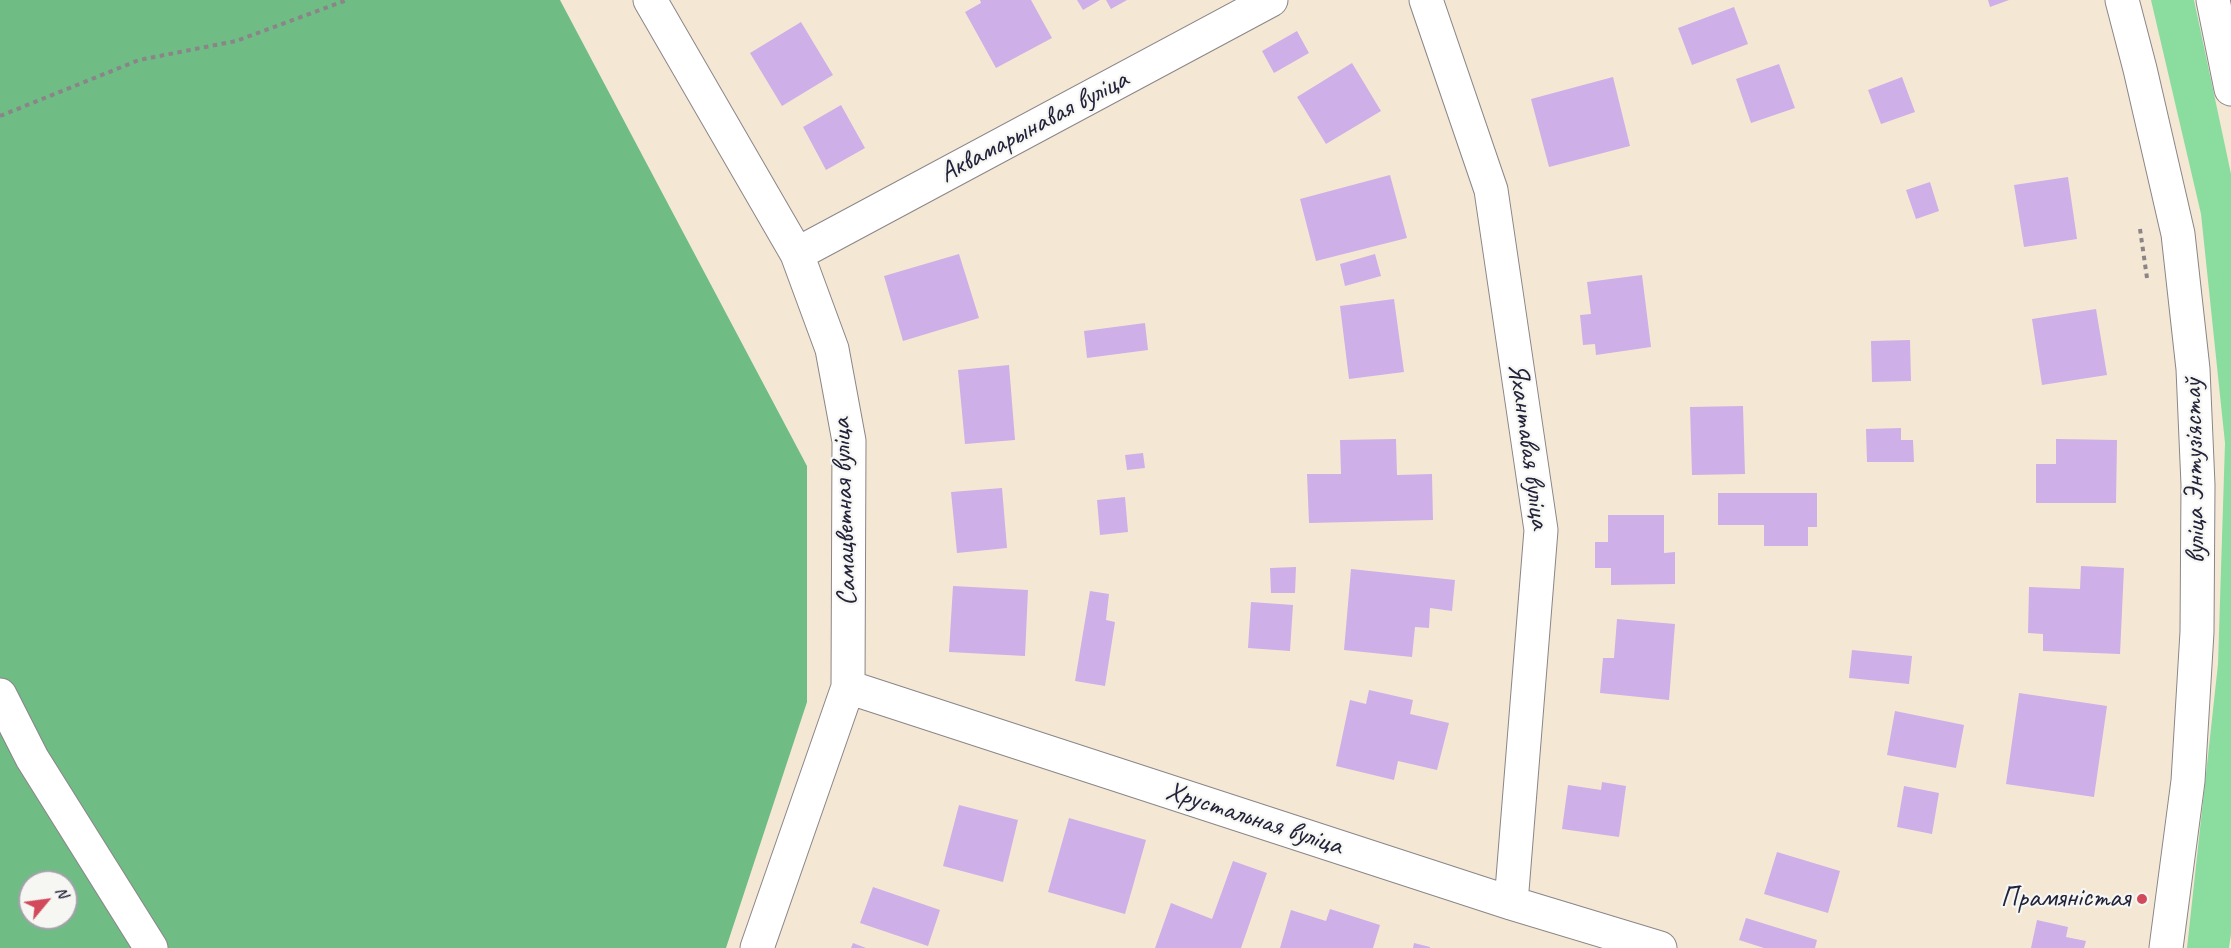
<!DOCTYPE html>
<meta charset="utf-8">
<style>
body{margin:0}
#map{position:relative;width:2231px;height:948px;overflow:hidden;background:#f4e8d5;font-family:Caveat,sans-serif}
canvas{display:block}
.north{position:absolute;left:18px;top:870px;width:60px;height:60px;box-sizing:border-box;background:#f6f6f2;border:2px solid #a1a1a9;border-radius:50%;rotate:61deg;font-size:16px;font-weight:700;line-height:24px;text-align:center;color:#22223b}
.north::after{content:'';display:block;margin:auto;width:21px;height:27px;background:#d1495b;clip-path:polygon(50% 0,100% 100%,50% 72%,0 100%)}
</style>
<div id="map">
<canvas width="2231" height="948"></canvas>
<div class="north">N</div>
</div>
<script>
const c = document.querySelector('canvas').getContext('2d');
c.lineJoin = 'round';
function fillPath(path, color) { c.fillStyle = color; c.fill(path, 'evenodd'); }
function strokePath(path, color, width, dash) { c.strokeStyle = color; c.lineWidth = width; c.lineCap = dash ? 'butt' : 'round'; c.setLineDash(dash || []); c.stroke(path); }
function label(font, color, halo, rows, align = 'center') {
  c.font = font + ' Caveat,sans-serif'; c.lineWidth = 4.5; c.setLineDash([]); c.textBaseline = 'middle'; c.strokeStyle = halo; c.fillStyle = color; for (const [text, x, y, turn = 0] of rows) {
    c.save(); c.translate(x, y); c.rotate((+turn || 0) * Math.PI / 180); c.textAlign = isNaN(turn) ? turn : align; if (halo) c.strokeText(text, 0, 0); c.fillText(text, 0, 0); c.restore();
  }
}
const green = new Path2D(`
 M2151 0H2194L2231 174V934L2229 948H2187L2218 664 2225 443 2201 214Z`);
const forest = new Path2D(`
 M0 0H560L807 466V702L726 948H0ZM30 882H66V918H30Z`);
const building = new Path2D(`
 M980 0H1031L1052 38 996 68 965 12 981 3Z
 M1077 0H1100L1083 10Z
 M1106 0H1127L1111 9Z
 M1988 0H2009L1990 7Z
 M1734 7 1748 44 1692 65 1678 28Z
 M801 22 833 75 782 106 750 53Z
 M1297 31 1309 53 1274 73 1262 51Z
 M1352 63 1381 111 1326 144 1297 97Z
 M1779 64 1795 108 1751 123 1736 79Z
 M1613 77 1630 146 1549 167 1531 99Z
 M1902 77 1915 112 1881 124 1868 90Z
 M841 105 865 148 826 170 803 127Z
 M1390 175 1407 238 1316 261 1300 199Z
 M2068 177 2077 239 2024 247 2014 185Z
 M1930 182 1939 211 1916 219 1906 190Z
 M959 254 979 318 903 341 884 276Z
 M1375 254 1381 276 1345 286 1340 264Z
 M1642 275 1651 347 1596 355 1595 344 1583 345 1580 315 1591 314 1587 282Z
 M1394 299 1404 372 1349 379 1340 306Z
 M2096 309 2107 375 2042 385 2032 319Z
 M1145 323 1148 350 1087 358 1084 331Z
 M1910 340 1911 381 1872 382 1871 341Z
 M1009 365 1015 440 965 444 958 370Z
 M1743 406 1745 474 1692 475 1690 407Z
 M1901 428V440H1913L1914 462H1867L1866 429Z
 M1396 439 1397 475 1432 474 1433 520 1309 523 1307 474H1341L1340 440Z
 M2056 439 2117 440 2116 503H2036V464H2056Z
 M1143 453 1145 468 1127 470 1125 455Z
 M1002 488 1007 548 957 553 951 492Z
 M1718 493H1817V527H1808V546H1764V525H1718Z
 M1125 497 1128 532 1100 535 1097 500Z
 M1608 515H1664V553L1675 552V584L1611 585V568H1595V542H1608Z
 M2081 566 2124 568 2120 654 2043 651V634L2028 633 2029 587 2080 589Z
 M1296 567 1295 593H1271L1270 568Z
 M1351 569 1455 580 1452 611 1430 608 1429 628 1415 627 1412 657 1344 650Z
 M953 586 1028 590 1025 656 949 652Z
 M1090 591 1109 594 1106 620 1115 622 1105 686 1075 681Z
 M1251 602 1293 605 1290 651 1248 648Z
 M1617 619 1675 624 1669 700 1600 693 1603 658H1614Z
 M1852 650 1912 656 1909 684 1849 678Z
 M1369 690 1413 700 1410 714 1449 723 1437 770 1398 761 1394 780 1336 766 1350 700 1366 704Z
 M2019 693 2107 706 2094 797 2006 784Z
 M1895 711 1964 725 1956 768 1887 755Z
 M1602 782 1626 786 1619 837 1562 829 1568 785 1601 790Z
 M1904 786 1939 793 1932 834 1897 827Z
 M959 805 1018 820 1003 882 943 866Z
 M1069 818 1146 840 1125 914 1048 892Z
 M1777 852 1840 871 1828 913 1764 894Z
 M1233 861 1267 873 1241 948H1155L1171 903 1212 919Z
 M873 887 940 910 928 946 860 923Z
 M1330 909 1380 925 1373 948H1280L1291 910 1326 921Z
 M1746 918 1817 940 1815 948H1764L1739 940Z
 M2037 920 2068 927 2066 937 2086 941 2084 948H2031Z
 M853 943 866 948H851Z
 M1414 943 1430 947V948H1413Z`);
const path = new Path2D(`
 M0 116 139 60 236 41 347 0
 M2140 229 2147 278`);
const minor = new Path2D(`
 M650 0 797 254 832 349 849 441 848 687 757 948
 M1426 0 1491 190 1541 530 1511 903
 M2122 0 2140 69 2178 234 2193 369 2198 485 2197 632 2188 781 2166 948
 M2213 0 2231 89
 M797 254 1271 0
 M848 687 1511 903 1660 948
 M0 695 32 758 151 948`);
const markers = [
 [2142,899,6,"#d1495b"]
];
const streetNames = [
 ["Аквамарынавая вуліца",1034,127,-28],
 ["Яхантавая вуліца",1528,446,82],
 ["вуліца Энтузіястаў",2195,471,-91],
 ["Самацветная вуліца",845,512,-92],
 ["Хрустальная вуліца",1254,819,18]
];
const poiNames = [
 ["Прамяністая",2130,899]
];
fillPath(green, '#8add9e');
fillPath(forest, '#6fbc85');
fillPath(building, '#ceafe8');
strokePath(minor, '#8b8588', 35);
strokePath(path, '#8b8588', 4, [4.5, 4.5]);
strokePath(minor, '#fff', 33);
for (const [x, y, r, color] of markers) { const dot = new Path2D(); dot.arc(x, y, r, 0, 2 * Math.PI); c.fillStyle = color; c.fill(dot); strokePath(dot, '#f6f6f2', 2); }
label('28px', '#22223b', '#f6f6f2', streetNames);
label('28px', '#22223b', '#f6f6f2', poiNames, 'right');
</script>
